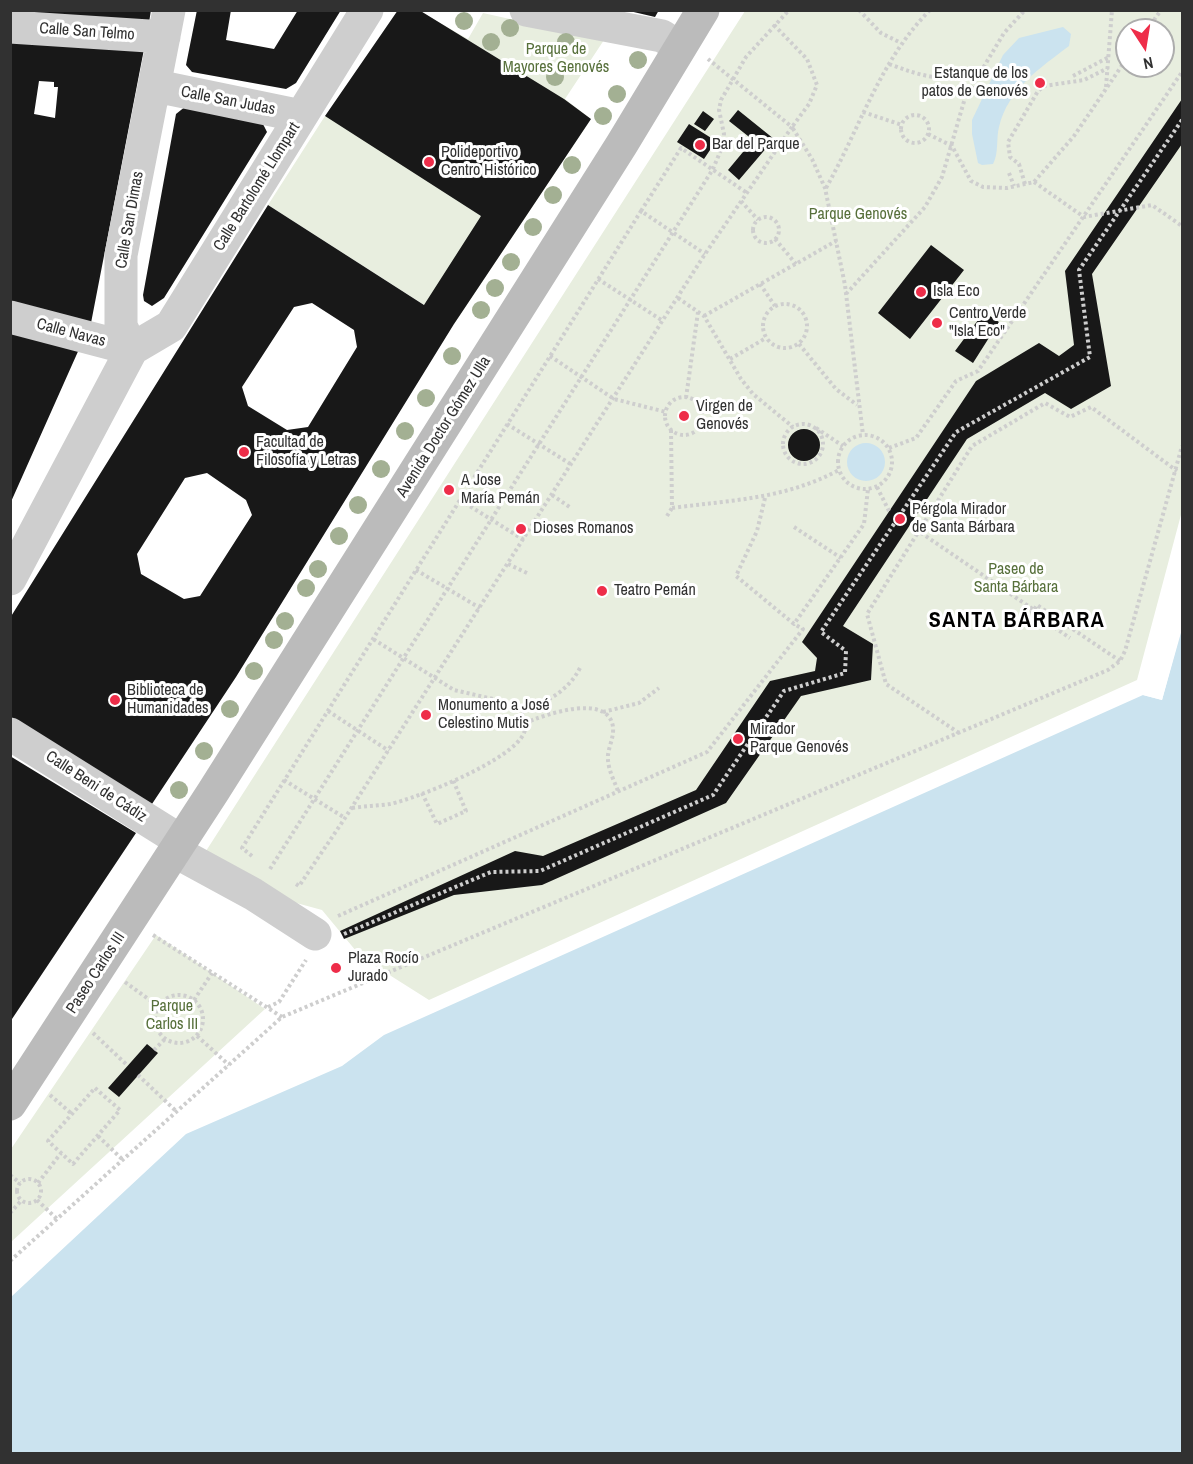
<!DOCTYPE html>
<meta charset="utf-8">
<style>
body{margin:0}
#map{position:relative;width:1193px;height:1464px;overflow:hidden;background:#fff;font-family:"Archivo Narrow",sans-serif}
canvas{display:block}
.frame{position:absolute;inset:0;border:12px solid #313131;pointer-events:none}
.north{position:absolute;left:1115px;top:18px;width:60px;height:60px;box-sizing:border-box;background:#fff;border:2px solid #adadad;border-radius:50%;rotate:168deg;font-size:16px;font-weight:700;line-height:24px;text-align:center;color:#313131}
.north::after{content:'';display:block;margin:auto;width:21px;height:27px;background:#ee2d49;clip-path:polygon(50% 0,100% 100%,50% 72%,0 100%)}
</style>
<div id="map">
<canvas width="1193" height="1464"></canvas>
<div class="frame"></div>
<div class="north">N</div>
</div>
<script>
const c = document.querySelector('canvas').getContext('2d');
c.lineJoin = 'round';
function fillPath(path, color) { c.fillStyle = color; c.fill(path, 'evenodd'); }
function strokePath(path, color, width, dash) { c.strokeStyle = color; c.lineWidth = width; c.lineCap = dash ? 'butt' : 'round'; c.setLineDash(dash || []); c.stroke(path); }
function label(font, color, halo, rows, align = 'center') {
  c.font = font + ' "Archivo Narrow",sans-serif'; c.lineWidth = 6; c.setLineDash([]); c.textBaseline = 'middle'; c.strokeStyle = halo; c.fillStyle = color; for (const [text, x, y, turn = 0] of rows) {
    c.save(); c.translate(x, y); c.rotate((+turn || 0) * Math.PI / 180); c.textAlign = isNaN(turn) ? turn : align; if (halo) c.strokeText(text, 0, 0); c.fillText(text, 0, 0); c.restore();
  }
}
const green = new Path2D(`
 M419 11 468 39 483 13 604 40 565 99 591 119 454 324 268 205 325 116Z
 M745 11H1182V511L1137 680 429 1000 361 957 322 910 278 898 206 851ZM1127 30H1163V66H1127Z
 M156 935 265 1009 11 1242V1149Z`);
const water = new Path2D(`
 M1063 27 1071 34 1069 46C1040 68 1008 89 999 127 996 138 999 153 993 164L982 165 978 163 972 134V120L1003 55 1019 38Z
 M847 462a19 19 0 1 1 38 0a19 19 0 1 1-38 0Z
 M1182 629V1453L11 1454V1297L186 1134 342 1066 384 1035 1143 695 1162 700Z`);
const pier = new Path2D(`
 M1182 626 1162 700 1143 695 1144 692 1160 696Z`);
const building = new Path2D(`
 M10 10H151L148 29 10 19Z
 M197 10H231L226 40 274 49 298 10H341L296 83 286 89 192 72 186 65Z
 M398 10H419L564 99 591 119 454 324 236 677 150 807 10 723V618L268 205 424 305 481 216 325 116ZM312 303 354 330 357 347 308 427 287 430 248 406 242 387 294 307ZM207 473 246 500 252 515 200 596 184 599 141 574 137 554 185 478Z
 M625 10H659L655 17Z
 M10 35 145 44 91 323 10 303ZM39 81 54 82V87H58L55 118 34 114Z
 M1182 99V144L1092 274 1111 386 1071 409 1045 393 967 439 843 626 873 644 871 680 801 696 726 803 542 885 454 895 344 939 340 931 515 851 543 856 696 790 770 681 815 671 817 658 802 642 976 381 1039 343 1059 356 1074 345 1065 271Z
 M186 106 261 120 267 132 164 298 152 306 144 301 143 295 176 114Z
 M738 110 774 139 739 180 728 170 753 140 729 121Z
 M703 111 714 119 705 131 694 124Z
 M689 124 716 141 704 159 677 142Z
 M931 245 964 270 910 339 878 313Z
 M984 312 999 322 973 363 955 351Z
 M10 328 80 347 10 504Z
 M788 445a16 16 0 1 1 32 0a16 16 0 1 1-32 0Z
 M10 756 136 833 10 1022Z
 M147 1044 158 1053 119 1097 108 1088Z`);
const path = new Path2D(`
 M859 10 881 33 901 43
 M774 25 807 59 817 85 809 104 792 127 812 159 825 188 845 285 863 435
 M1147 30 1161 10
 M889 64C921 76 947 84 981 73
 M1073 76 1109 57
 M1106 87 1112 10
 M863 112 902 125
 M901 129a14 14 0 1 1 28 0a14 14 0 1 1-28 0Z
 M928 134 952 146 971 181 983 187 1007 188 1034 182 1074 136 1127 58
 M1009 173 1014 186
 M1034 182 1084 217 1152 205 1182 226
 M1025 184 1019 164 1010 157 1008 142 1038 91 1044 86 1084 80 1108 68
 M826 188C860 128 880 60 930 10
 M741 201 758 220
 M641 211 681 148 747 193
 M753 230a13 13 0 1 1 26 0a13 13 0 1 1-26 0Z
 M775 239 796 264
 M598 279 663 321
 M760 284 775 306
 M846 294 925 207 942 177 965 98 1004 33 1025 10
 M678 298 704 316 741 379 753 394 793 427
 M763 326a22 22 0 1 1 44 0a22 22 0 1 1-44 0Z
 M704 316 836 241
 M799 344 836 389 857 405
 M550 356 614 399 666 412
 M730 359 766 338
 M665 416a19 19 0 1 1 38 0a19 19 0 1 1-38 0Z
 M686 398 698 312
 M507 424 572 465
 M783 444a20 20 0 1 1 40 0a20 20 0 1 1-40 0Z
 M816 428 843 446
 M671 430 672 508C732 500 785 499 839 470
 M838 462a27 27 0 1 1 54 0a27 27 0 1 1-54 0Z
 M889 448 916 438 956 381 978 371 1182 72
 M877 487 889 511
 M552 495 571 508
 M765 498 757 531 736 576 794 624 864 524 868 489
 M460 500 524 540
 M667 516 672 508
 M911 526 1034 610 1037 605 1120 661
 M794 527 841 558
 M508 564 529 574
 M416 570 480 608
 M1034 610 1032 612 1070 638
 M328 711 389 751
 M521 711C546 703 569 691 581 666
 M603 712 639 703 659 688
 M525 723C544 715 608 692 613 727 614 737 609 746 608 755 607 768 614 780 618 791
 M959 733 886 684 867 614 972 446 1045 403 1070 417 1091 407 1177 471
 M284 780 345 818
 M422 793 437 824 466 811 453 780
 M352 808C365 806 377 806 390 804 418 798 513 760 524 733 527 726 523 717 521 711L506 702 454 690 373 639
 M252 856 242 848 641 211 705 254
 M270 869 713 169 723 145 724 134 719 110 721 100 746 57 789 10
 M296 884 299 886 345 818 705 254 792 127 708 59
 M338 916 707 752 803 629 794 624
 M344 934 491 872 540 871 713 795 784 691 845 673 846 651 821 632 956 432 1090 357 1079 270 1182 120
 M153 935 282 1017
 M125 982 158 1006
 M155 1019a24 24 0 1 1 48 0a24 24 0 1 1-48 0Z
 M194 1000 212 973
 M268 1007 279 1002 306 960
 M93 1033 127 1065
 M197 1036 229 1065
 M154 1050 165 1039
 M138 1075 177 1112
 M95 1088 120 1110 73 1164 48 1141Z
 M50 1095 72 1114
 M98 1136 123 1160
 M10 1175 20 1183
 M17 1191a12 12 0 1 1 24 0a12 12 0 1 1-24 0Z
 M38 1183 61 1153
 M37 1200 57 1219
 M10 1213 21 1201
 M10 1261 282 1017 1108 670 1120 661 1125 651 1182 446`);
const street = new Path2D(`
 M526 10 662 36 679 47
 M10 27 164 37
 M156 86 301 116
 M10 317 132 349
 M132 349 171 326 367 10
 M132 349 121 326V255L169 10
 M10 579 132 349
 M10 734 181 841
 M174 851 253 894 315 934`);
const secondary = new Path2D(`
 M10 1104 213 792 622 144 703 10`);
const trees = [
 [464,21],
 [510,28],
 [491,42],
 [566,42],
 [638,60],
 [555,77],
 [617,94],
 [603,116],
 [572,165],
 [553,195],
 [533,227],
 [511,262],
 [495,288],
 [481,310],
 [452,356],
 [426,398],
 [405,431],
 [381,469],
 [358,505],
 [339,536],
 [318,569],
 [306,588],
 [285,621],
 [274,640],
 [254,671],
 [230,709],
 [204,751],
 [179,790]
];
const markers = [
 [1040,83,6,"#ee2d49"],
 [700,145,6,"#ee2d49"],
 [429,162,6,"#ee2d49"],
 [921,292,6,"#ee2d49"],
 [937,323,6,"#ee2d49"],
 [684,416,6,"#ee2d49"],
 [244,452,6,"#ee2d49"],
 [449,490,6,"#ee2d49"],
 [900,519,6,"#ee2d49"],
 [521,529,6,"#ee2d49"],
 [602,591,6,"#ee2d49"],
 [115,700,6,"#ee2d49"],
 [426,715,6,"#ee2d49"],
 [738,739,6,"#ee2d49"],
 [336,968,6,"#ee2d49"]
];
const streetNames = [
 ["Calle San Telmo",87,32,4],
 ["Calle San Judas",228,101,11],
 ["Calle Bartolomé Llompart",257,187,-58],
 ["Calle San Dimas",130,220,-80],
 ["Calle Navas",71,333,15],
 ["Avenida Doctor Gómez Ulla",444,427,-58],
 ["Calle Beni de Cádiz",96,787,33],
 ["Paseo Carlos III",96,973,-57]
];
const parkNames = [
 ["Parque de",556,50],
 ["Mayores Genovés",556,68],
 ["Parque Genovés",858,215],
 ["Paseo de",1016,570],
 ["Santa Bárbara",1016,588],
 ["Parque",172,1007],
 ["Carlos III",172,1025]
];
const poiNames = [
 ["Estanque de los",1028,74,"right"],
 ["patos de Genovés",1028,92,"right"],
 ["Bar del Parque",712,145],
 ["Polideportivo",441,153],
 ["Centro Histórico",441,171],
 ["Isla Eco",933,292],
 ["Centro Verde",949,314],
 ["\"Isla Eco\"",949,332],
 ["Virgen de",696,407],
 ["Genovés",696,425],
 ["Facultad de",256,443],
 ["Filosofía y Letras",256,461],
 ["A Jose",461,481],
 ["María Pemán",461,499],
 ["Pérgola Mirador",912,510],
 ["de Santa Bárbara",912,528],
 ["Dioses Romanos",533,529],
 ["Teatro Pemán",614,591],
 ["Biblioteca de",127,691],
 ["Humanidades",127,709],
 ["Monumento a José",438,706],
 ["Celestino Mutis",438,724],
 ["Mirador",750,730],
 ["Parque Genovés",750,748],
 ["Plaza Rocío",348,959],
 ["Jurado",348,977]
];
const districtNames = [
 ["SANTA BÁRBARA",1017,621]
];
fillPath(green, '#e8eedf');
fillPath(water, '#cbe3ef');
fillPath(pier, '#fff');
fillPath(building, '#181818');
strokePath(path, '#cecece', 4, [3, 3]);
strokePath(street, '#cecece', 33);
strokePath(secondary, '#bbb', 33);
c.fillStyle = '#a3b093';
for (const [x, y] of trees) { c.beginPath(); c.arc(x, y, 9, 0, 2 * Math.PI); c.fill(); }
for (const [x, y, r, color] of markers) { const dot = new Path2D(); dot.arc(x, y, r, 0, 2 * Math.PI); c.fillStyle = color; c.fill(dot); strokePath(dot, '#fff', 2); }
label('16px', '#313131', '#fff', streetNames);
label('16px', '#57703b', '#fff', parkNames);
label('16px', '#313131', '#fff', poiNames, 'left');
c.letterSpacing = '1.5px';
label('bold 22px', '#000', '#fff', districtNames);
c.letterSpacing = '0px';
</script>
